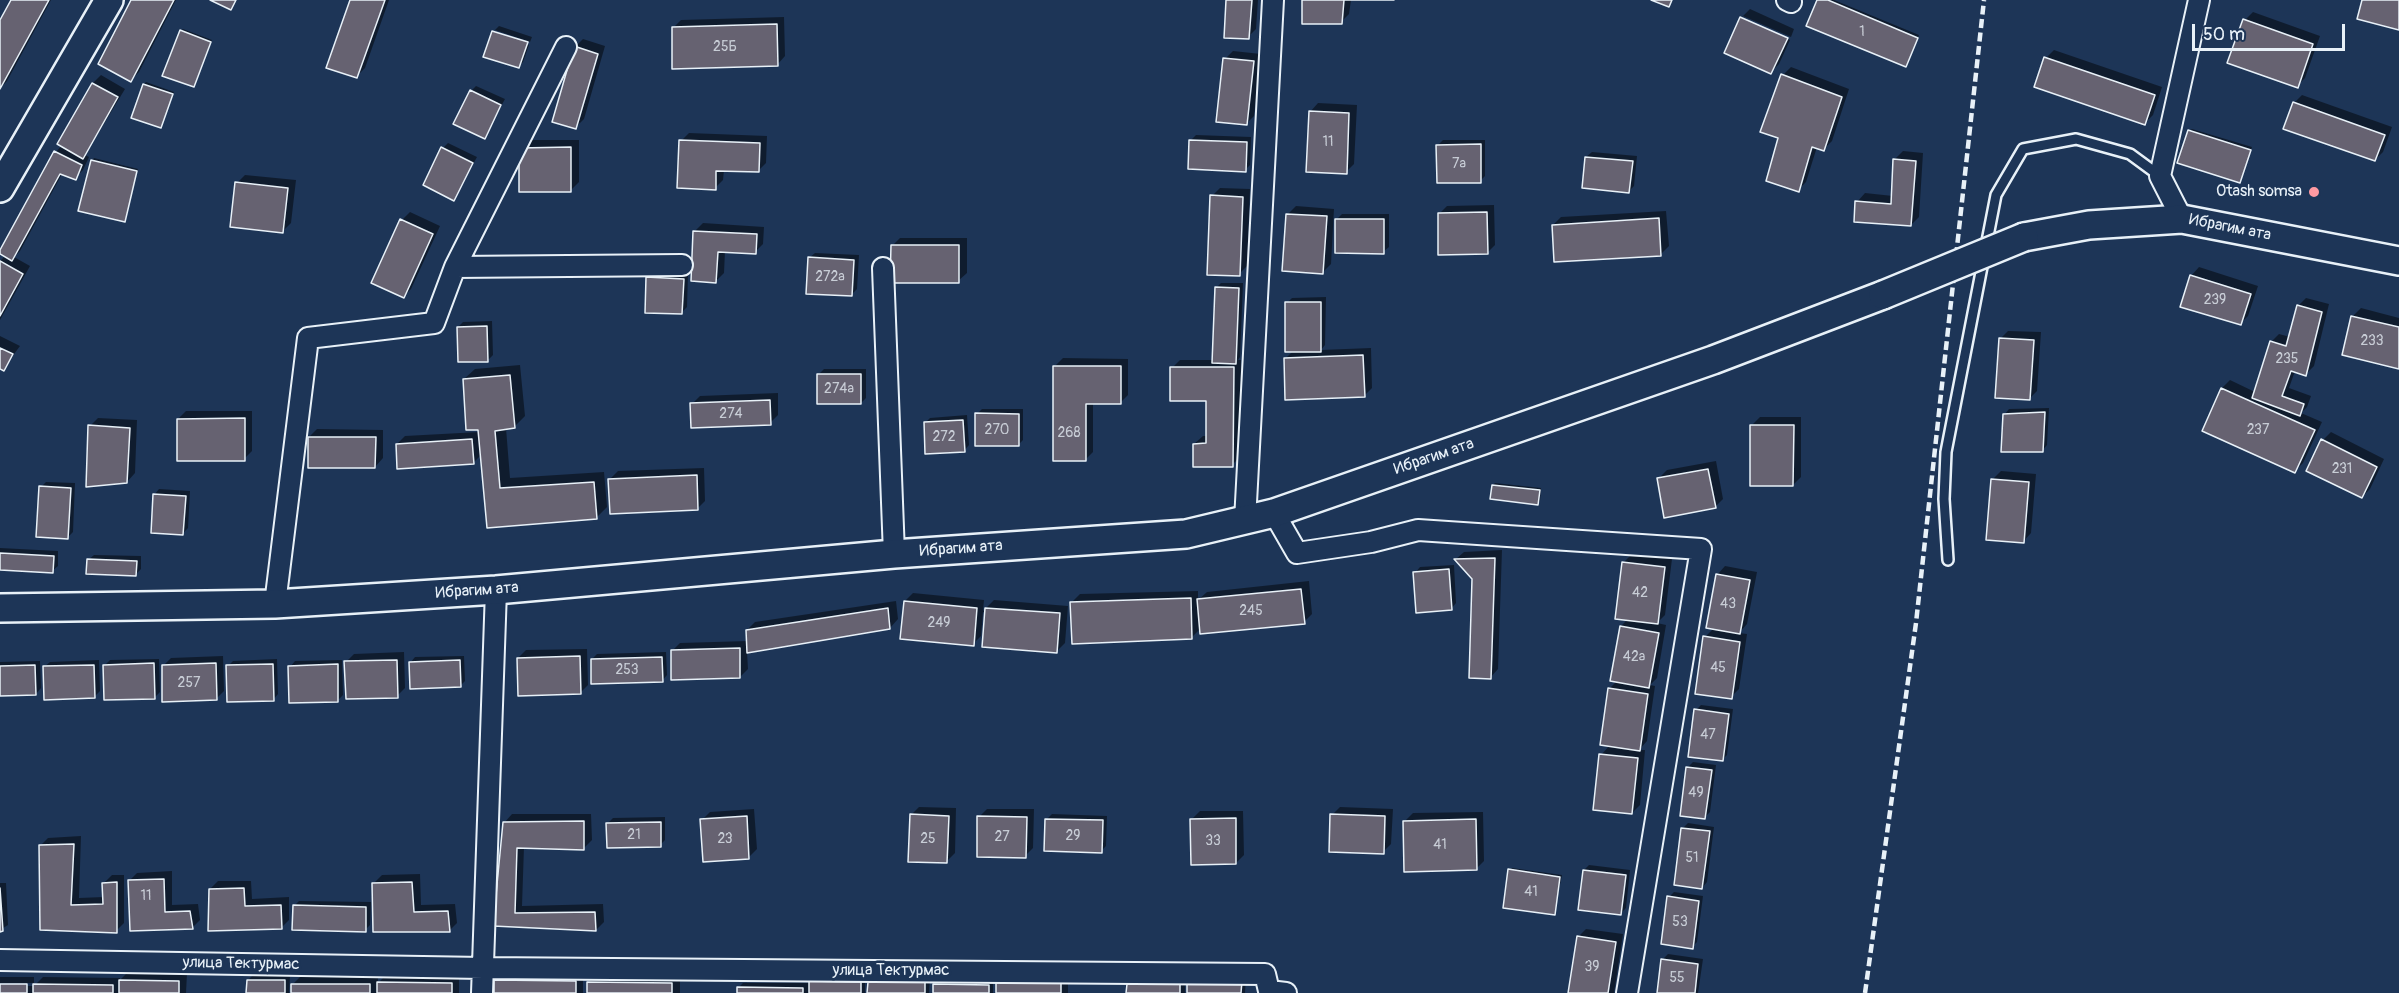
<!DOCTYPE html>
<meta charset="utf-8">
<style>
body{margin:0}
#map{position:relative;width:2399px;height:993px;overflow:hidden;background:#1d3557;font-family:Pangolin,sans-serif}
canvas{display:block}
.scale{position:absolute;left:2192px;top:24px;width:153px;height:27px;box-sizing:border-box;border:3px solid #e8f1f8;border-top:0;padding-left:8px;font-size:18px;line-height:21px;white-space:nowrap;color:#e8f1f8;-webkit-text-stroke:4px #1d3557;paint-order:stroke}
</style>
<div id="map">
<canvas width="2399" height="993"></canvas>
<div class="scale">50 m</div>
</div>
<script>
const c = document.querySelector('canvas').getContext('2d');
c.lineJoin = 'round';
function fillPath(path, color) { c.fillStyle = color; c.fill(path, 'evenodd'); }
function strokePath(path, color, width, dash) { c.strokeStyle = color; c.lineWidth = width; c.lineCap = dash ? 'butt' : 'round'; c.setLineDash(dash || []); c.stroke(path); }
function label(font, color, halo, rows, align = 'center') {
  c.font = font + ' Pangolin,sans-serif'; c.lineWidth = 5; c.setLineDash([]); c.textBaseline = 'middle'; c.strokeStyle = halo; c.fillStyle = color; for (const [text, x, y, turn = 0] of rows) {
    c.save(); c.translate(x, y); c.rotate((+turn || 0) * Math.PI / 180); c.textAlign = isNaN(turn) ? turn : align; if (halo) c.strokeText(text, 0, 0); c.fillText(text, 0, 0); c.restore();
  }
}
const shadow = new Path2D(`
 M13 0H51L7 81 0 88V24Z
 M133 0H176L139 72 131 80Z
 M352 0H389L365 68 357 76Z
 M1228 0H1258L1256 29 1248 37Z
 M1304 0H1351L1349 14 1341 22Z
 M1818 0H1834L1919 35 1907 63Z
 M1750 9 1794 29 1791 37 1743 16Z
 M2253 12 2320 36 2305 78 2297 86 2245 20Z
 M1743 16V19L1790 40 1779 64 1771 72 1726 52Z
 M784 17 785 56 777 65 673 28 681 20Z
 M499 26 532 37 530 42 495 30Z
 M183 29 212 40 193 86 181 31Z
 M494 31 529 45 523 62 518 67 485 56Z
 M583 39 605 46 584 119 576 127 575 47Z
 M2054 50 2162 87 2153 115 2145 123 2046 58Z
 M1233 51 1261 54 1254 116 1246 124 1225 59Z
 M1791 67 1849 89 1832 141 1824 149 1817 147 1806 182 1798 190 1780 137 1783 75Z
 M101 75 125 89 85 155 89 157 83 170 75 178 62 174 20 251 14 257 30 266 0 320V261L6 255 56 152 62 145 59 143 93 83Z
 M146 82 174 92 161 126 144 84Z
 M476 86 505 99 484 137 471 91Z
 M2302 95 2392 127 2383 152 2375 160 2294 103Z
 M1318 103 1357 105 1354 164 1346 172 1310 112Z
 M2192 129 2252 147 2240 181 2189 131Z
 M689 133 767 136 766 163 758 171 724 170 723 180 715 188 681 141Z
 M1196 135 1251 137 1250 165 1245 170 1191 140Z
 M528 140H579V182L571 190 520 148Z
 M1443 140H1485V176L1480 181 1438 145Z
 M448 143 477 157 454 199 443 148Z
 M1903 151 1923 153 1919 217 1911 225 1857 202 1865 193 1893 196 1895 159Z
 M1592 152 1637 156 1634 186 1629 191 1586 157Z
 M94 158 138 169 124 220 92 161Z
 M245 175 296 180 291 223 283 231 237 183Z
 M1220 188 1250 189 1247 266 1239 274 1212 196Z
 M1494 205 1495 245 1487 253 1439 214 1447 206Z
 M1296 206 1334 209 1331 264 1323 272 1288 214Z
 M1666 211 1669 246 1661 254 1553 225 1561 217Z
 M410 212 440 226 411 289 403 297 402 220Z
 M1342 214H1389V247L1383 252 1337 219Z
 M703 223 764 227 763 244 755 252 725 251 724 273 716 281 695 231Z
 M900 238H967V273L958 281 892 246Z
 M815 253 859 255 857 289 852 294 809 258Z
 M2199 267 2258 286 2248 316 2240 324 2191 276Z
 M653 273 688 274 687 307 682 312 648 278Z
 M1221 283H1243L1240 357 1238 360H1241L1240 457 1232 465 1194 444 1203 436H1207V400L1172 368 1180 360H1214L1216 288Z
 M1326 297 1325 345 1321 350 1371 348 1372 388 1364 396 1286 358 1294 350 1287 303 1292 298Z
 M2306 298 2329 304 2314 366 2306 374 2295 371 2289 388 2311 396 2307 407 2301 413 2322 422 2303 463 2295 471 2204 430 2222 388 2230 380 2255 392 2271 342 2279 334 2290 337 2298 306Z
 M2361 308 2399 318V368L2343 354 2353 316Z
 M492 321 493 355 488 360 458 327 463 322Z
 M2008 331 2041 332 2037 391 2029 399 2000 339Z
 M0 336 20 346 3 369 0 367Z
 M1063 358 1128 359V395L1120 403H1093V452L1085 460 1055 366Z
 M520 365 525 416 515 426 506 428 510 478 604 472 607 507 596 518 488 526 482 454 473 463 397 444 405 436 479 432 464 379 475 369Z
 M824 369H866V398L861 403 819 374Z
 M778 393V415L770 423 692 404 700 396Z
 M2049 408 2047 445 2042 451 2004 415 2009 409Z
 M982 409H1023V440L1018 445 977 414Z
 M186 411H252V451L244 459 178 419Z
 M967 415 969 445 964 451 925 423 930 418Z
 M1760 417H1801V477L1793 485 1752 425Z
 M98 418 137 420 135 473 127 482 90 426Z
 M317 429 383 430V458L375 467 309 437Z
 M2331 432 2384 459 2370 489 2362 497 2323 440Z
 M1716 461 1723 499 1715 507 1659 478 1667 470Z
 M704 468 705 501 697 509 610 479 618 471Z
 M2001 471 2036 474 2031 533 2023 542 1993 479Z
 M46 482 75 483 73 532 67 538 41 487Z
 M1495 483 1541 488 1540 501 1538 503 1493 485Z
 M159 489 190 491 188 528 183 533 154 495Z
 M0 548 58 551V566L52 571 0 569Z
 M1502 550 1498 669 1490 678 1474 579 1456 559 1464 552Z
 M1632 554 1672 559 1665 615 1657 623 1666 625 1657 678 1650 685 1655 686 1647 741 1639 750H1645L1640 805 1632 813 1601 755 1610 745 1609 689 1617 681 1621 626 1628 619 1624 562Z
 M94 555 141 556V569L136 574 88 560Z
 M1454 565 1456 603 1451 609 1415 573 1420 567Z
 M1725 566 1757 572 1747 624 1739 633 1747 634 1739 689 1731 697 1705 637 1714 628 1717 575Z
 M1309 581 1312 614 1304 622 1201 628 1191 638 1072 602 1080 594 1198 591V600L1207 592Z
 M913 593 984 600 983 611 994 600 1068 606 1065 643 1057 651 983 612 981 636 973 644 905 601Z
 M896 601 898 619 890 628 747 652 748 669 740 677 672 651 680 643 748 641 747 630 755 622Z
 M587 649 588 685 580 693 518 658 526 650Z
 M404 652 405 688 397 696 346 662 354 654Z
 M666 652 667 675 662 681 592 659 597 654Z
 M223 656 224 691 216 699 163 666 171 658Z
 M464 656 465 681 460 686 410 663 415 657Z
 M159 659 160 692 155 697 105 665 110 660Z
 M277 659 278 694 273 700 228 666 233 661Z
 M99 660 100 691 95 696 44 667 50 662Z
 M342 660 343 695 338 700 290 667 295 661Z
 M40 661 41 688 36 694 0 695V662Z
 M1701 705 1733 709 1727 755 1722 760 1696 710Z
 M1693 762 1716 765 1710 812 1705 817 1688 767Z
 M919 807 956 808 955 853 947 861 911 815Z
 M1340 807 1393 809 1391 844 1383 852 1332 815Z
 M754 809 757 849 749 857 702 820 710 812Z
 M987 809H1034L1033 848 1025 856 979 817Z
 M1200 811H1243L1244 855 1236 863 1192 819Z
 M1483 812 1484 861 1476 869 1405 821 1413 813Z
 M512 814H591L592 840 584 848 524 847 522 906 603 904 604 922 596 930 495 925 504 823Z
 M1052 814 1107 816 1106 846 1101 851 1047 819Z
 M665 817V840L660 845 608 823 613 818Z
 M1688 823 1714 827 1707 882 1702 888 1683 828Z
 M81 836 79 898 104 897V883L112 875H124V923L116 931 42 929 40 846 48 838Z
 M1589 865 1630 870 1626 908 1621 913 1584 870Z
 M1512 868 1562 875 1554 914 1510 870Z
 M172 871V905L198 904 200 920 192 928 131 929 129 881 137 873Z
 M420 874 421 905 455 904 457 923 449 931H375L374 883 382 875Z
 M218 881H251L252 899 289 897V920L281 928 210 889Z
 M0 883H6L8 925 0 930Z
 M1674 892 1703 896 1697 942 1692 947 1669 897Z
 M299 901 371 902 370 925 365 930 294 906Z
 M1586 929 1623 934 1614 993H1570L1578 937Z
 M1668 954 1703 959 1698 993H1658L1663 959Z
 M128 972 187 973 186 993H0V986H34L43 977 120 978V980Z
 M1068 972V993H997Z
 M504 973 583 974V993H496V981Z
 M387 974 459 975V993H293V984L301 976 378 977V983Z
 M253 975 290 976 289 993H248V980Z
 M596 975 680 976V993H588V983Z
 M1246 976 1245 993H1188Z
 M0 977H34V983H0Z
 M815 977H865V993H738V988L743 983H810Z
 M874 977 930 978 929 993H869V982Z
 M1133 979H1185V993H1128V984Z
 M939 980H993V993H934V985Z`);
const building = new Path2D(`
 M11 0H49L0 89V20Z
 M131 0H174L131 82 98 64Z
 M210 0H236L231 10Z
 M350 0H385L357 78 326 68Z
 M1226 0H1252L1249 39 1224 38Z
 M1302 0H1394H1344L1342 24H1302Z
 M1651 0H1672L1669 7Z
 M1817 0H1828L1918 38 1906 67 1806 26Z
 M2362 0H2399V30L2357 19Z
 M1740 17 1788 38 1771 74 1724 53Z
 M2243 19 2313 44 2298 88 2227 63Z
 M777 24 778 66 672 69V27Z
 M180 30 211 42 194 87 162 76Z
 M492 31 528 42 519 68 483 57Z
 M574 46 598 54 576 129 552 122Z
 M2044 57 2155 95 2145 125 2034 87Z
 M1223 58 1254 61 1247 125 1216 122Z
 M1781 74 1842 97 1824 151 1812 147 1799 192 1766 181 1778 138 1760 132Z
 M92 83 118 97 83 159 57 144Z
 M143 84 173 94 161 128 131 118Z
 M470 90 501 105 485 139 453 124Z
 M2293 102 2385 135 2375 161 2283 129Z
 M1309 111 1349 113 1347 174 1306 172Z
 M2188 130 2251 150 2240 183 2177 163Z
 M679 140 760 143 759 172 716 171V190L677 188Z
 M1189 140 1247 142 1246 172 1188 169Z
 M1481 144V183H1437L1436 145Z
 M441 147 473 163 454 201 423 185Z
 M571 147V192H519V148Z
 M54 151 82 165 76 180 60 174 12 261 0 254V250Z
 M1585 157 1633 161 1629 193 1582 188Z
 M1893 159 1916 161 1911 226 1854 222 1855 201 1891 204Z
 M91 160 137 171 125 222 78 211Z
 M235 182 288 188 283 233 230 227Z
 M1210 195 1243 197 1240 276 1207 275Z
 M1487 212 1488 254 1438 255V213Z
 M1286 214 1327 216 1323 274 1282 271Z
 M1659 218 1661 256 1554 262 1552 225Z
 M400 219 433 234 404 298 371 283Z
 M1335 219H1384V254L1335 253Z
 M693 231 757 234 756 254 718 252 716 283 691 281Z
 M891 245H959V283H890Z
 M808 257 854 260 852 296 806 294Z
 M0 261 23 274 0 316Z
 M2190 275 2251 294 2241 325 2180 307Z
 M646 277 684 279 682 314 645 313Z
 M1215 287 1239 288 1236 364 1212 363Z
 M1285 302H1321V352H1285Z
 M2297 305 2322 312 2306 376 2291 371 2282 396 2304 404 2300 416 2252 398 2270 341 2286 346Z
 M2351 316 2399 327V369L2342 355Z
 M487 326 488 362H458L457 327Z
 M1999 338 2034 340 2030 400 1995 398Z
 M0 348 13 354 4 371 0 369Z
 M1363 355 1365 397 1285 400 1284 358Z
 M1053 366H1121V404H1086V461H1053Z
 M1170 367H1234L1233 467H1193V444L1206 443V401H1170Z
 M817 374H861V404H817Z
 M510 375 515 428 495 431 500 488 594 482 597 519 487 528 478 430H466L463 379Z
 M2221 388 2315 430 2295 473 2202 431Z
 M770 400 771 425 691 428 690 403Z
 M2045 412 2043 452H2001L2003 414Z
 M975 413 1019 414V446H975Z
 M245 418V461H177V419Z
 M963 420 965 452 925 454 924 422Z
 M88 425 130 428 127 483 86 487Z
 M1750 425H1794L1793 486H1750Z
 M308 437H376L375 468H308Z
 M472 439 474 464 397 469 396 444Z
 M2321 439 2377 467 2362 498 2306 471Z
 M1708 469 1716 508 1664 518 1657 478Z
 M697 475 698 510 610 514 608 479Z
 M1991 479 2029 482 2024 543 1986 540Z
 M1492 485 1540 490 1538 505 1490 499Z
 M39 486 71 488 68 539 36 537Z
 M153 494 186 496 183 535 151 533Z
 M0 553 54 556 53 573 0 570Z
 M1495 558 1491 679 1469 678 1472 579 1454 559Z
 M87 559 137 561 136 576 86 574Z
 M1622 562 1665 567 1658 624 1615 619Z
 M1449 569 1452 610 1416 613 1413 572Z
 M1716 574 1750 580 1740 634 1706 628Z
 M1301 589 1305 624 1200 634 1197 599Z
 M1191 598 1192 639 1072 644 1070 602Z
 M904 601 977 608 974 646 900 639Z
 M888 608 890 629 747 653 746 630Z
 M985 608 1060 613 1057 653 982 647Z
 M1620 626 1659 633 1649 688 1610 681Z
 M1703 636 1740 642 1732 699 1695 694Z
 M740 648V678L671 680V650Z
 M580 656 581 694 518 696 517 658Z
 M662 657 663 682 591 684V659Z
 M397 660 398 698 346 699 344 661Z
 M460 660 461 687 410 689 409 662Z
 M154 663 155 699 104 700 103 665Z
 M216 663 217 700 162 702V665Z
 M273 664 274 701 227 702 226 665Z
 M338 664V702L289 703 288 666Z
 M35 665 36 695 0 696V666Z
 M94 665 95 698 44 700 43 666Z
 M1608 688 1648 694 1640 751 1600 745Z
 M1694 709 1729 714 1723 761 1688 757Z
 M1599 754 1638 758 1632 814 1593 810Z
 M1686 767 1712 770 1705 819 1680 816Z
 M910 814 949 816 947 863 908 862Z
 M1330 814 1385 816 1384 854 1329 852Z
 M747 816 749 859 703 862 700 819Z
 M977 816 1027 817 1026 858 977 857Z
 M1236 818V864L1191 865 1190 819Z
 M1045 819 1103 820 1102 853 1044 851Z
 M1476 819 1477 870 1404 872 1403 821Z
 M584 821V850L517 848 515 913 595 912 596 931 493 926 503 822Z
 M661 822V847L607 848 606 823Z
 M1681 828 1710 831 1702 889 1674 885Z
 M74 844 71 905 103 904 102 883 117 882V933L40 930 39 845Z
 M1508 869 1560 877 1555 915 1503 908Z
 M1583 870 1626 875 1621 915 1578 910Z
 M164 879 165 912 190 911 193 929 130 931 128 880Z
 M412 882 414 912 448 911 450 932H373L372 883Z
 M0 888 3 931 0 932Z
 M244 888 245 906 281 905 282 929 208 931 209 889Z
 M1667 896 1699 901 1693 949 1661 944Z
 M293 905 366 907V932L292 930Z
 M1577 936 1616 942 1608 993H1568Z
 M1661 959 1698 964 1695 993H1657Z
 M996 979 1061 980V993H996Z
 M119 980 179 981V993H119Z
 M247 980H285V993H246Z
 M494 980 576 981V993H494Z
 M1187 980 1242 981 1241 993H1187Z
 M809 981 861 982V993H809Z
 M377 982 452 983V993H377Z
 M587 982 672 983V993H587Z
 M868 982H925V993H867Z
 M1180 983V993H1126L1127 984Z
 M0 984H27V993H0Z
 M33 984 113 985V993H33Z
 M291 984H370V993H291Z
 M933 984 989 985V993H933Z
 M737 987 803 988V993H737Z`);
const lane = new Path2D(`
 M1948 560 1944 499 1946 452 1996 195 2023 149 2076 139 2130 154 2160 176`);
const street = new Path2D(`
 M1787 0 1791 2
 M2182 219 2160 176 2199 0
 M455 267 566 47
 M883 268 894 554
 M1274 513 1297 553 1371 542 1418 530 1701 549 1627 993
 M1245 521 1273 0
 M275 604 308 338 434 323 455 267 682 265
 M0 960 483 968 1265 974 1269 991 1286 993
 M482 993 496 590`);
const secondary = new Path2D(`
 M0 188 109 0
 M2024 237 2089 225 2182 219 2399 261
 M0 608 275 604 496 590 894 554 1186 534 1274 513 1713 360 1883 295`);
const rail = new Path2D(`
 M1865 993 1916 623 1984 0`);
const secondaryBridge = new Path2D(`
 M1883 295 2024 237`);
const markers = [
 [2314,192,6,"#ff9aa2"]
];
const numberNames = [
 ["1",1862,32],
 ["25Б",725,47],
 ["11",1328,142],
 ["7а",1459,164],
 ["272а",830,277],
 ["239",2215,300],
 ["233",2372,341],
 ["235",2287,359],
 ["274а",839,389],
 ["274",731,414],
 ["270",997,430],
 ["237",2258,430],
 ["268",1069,433],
 ["272",944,437],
 ["231",2342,469],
 ["42",1640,593],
 ["43",1728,604],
 ["245",1251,611],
 ["249",939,623],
 ["42а",1634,657],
 ["45",1718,668],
 ["253",627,670],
 ["257",189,683],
 ["47",1708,735],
 ["49",1696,793],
 ["21",634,835],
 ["29",1073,836],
 ["27",1002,837],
 ["23",725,839],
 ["25",928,839],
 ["33",1213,841],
 ["41",1440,845],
 ["51",1692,858],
 ["41",1531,892],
 ["11",146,896],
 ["53",1680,922],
 ["39",1592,967],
 ["55",1677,978]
];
const poiNames = [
 ["Otash somsa",2302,192]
];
const streetNames = [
 ["Ибрагим ата",2230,228,11],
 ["Ибрагим ата",1434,457,-19],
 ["Ибрагим ата",961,549,-4],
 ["Ибрагим ата",477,591,-4],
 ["улица Тектурмас",241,964,1],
 ["улица Тектурмас",891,971]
];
fillPath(shadow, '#0007');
fillPath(building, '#666271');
strokePath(building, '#e8f1f8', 1.5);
strokePath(lane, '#e8f1f8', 14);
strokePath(street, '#e8f1f8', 24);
strokePath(secondary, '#e8f1f8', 32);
strokePath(lane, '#1d3557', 9);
strokePath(street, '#1d3557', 20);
strokePath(secondary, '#1d3557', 27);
strokePath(rail, '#e8f1f8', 4.5, [9, 4.5]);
strokePath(secondaryBridge, '#e8f1f8', 32, []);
strokePath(secondaryBridge, '#1d3557', 27);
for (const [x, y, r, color] of markers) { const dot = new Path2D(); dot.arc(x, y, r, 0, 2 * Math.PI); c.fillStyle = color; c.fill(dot); strokePath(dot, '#1d3557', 2); }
label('14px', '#c8cdd6', null, numberNames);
label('16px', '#e8f1f8', '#1d3557', poiNames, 'right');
label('16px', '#e8f1f8', '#1d3557', streetNames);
</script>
